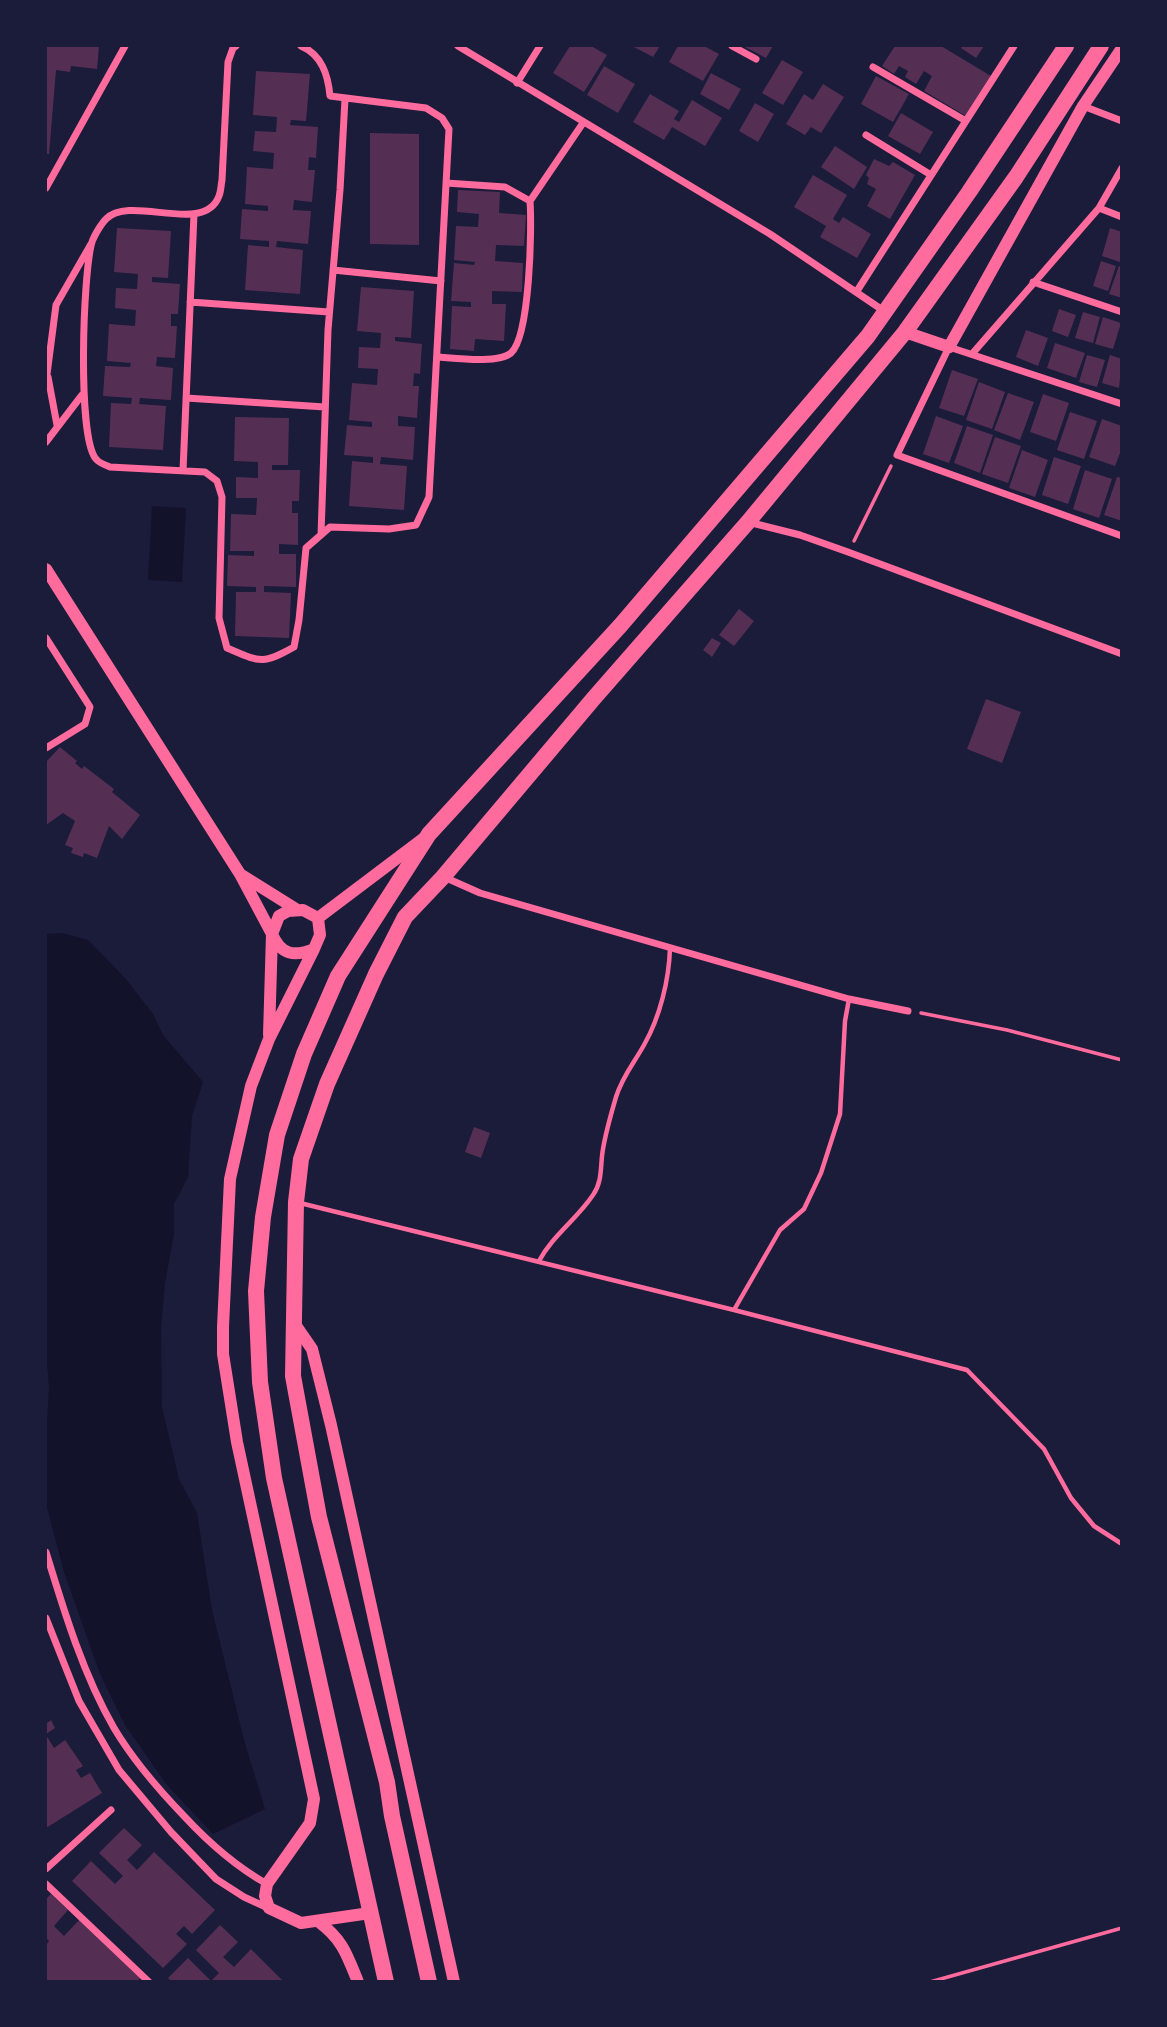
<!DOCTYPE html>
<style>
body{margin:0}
#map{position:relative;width:1167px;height:2027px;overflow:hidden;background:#1b1b3a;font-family:Arial,sans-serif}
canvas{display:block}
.frame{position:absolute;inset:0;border:47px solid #1b1b3a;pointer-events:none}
</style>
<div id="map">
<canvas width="1167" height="2027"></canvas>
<div class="frame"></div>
</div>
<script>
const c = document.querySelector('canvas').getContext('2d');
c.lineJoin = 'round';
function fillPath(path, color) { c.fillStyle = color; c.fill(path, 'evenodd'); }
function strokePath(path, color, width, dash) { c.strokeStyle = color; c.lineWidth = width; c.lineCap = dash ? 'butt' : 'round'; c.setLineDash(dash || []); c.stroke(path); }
const water = new Path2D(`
 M152 506 186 508 182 582 148 580Z
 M62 933 88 940 125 978 153 1014 163 1035 203 1082 192 1116 188 1177 174 1204V1234L165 1283 161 1328 162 1407 179 1479 197 1513 212 1610 244 1740 265 1809 213 1834 167 1785 125 1725 100 1674 64 1572 46 1504V1439L49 1388 46 1348V934Z`);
const building = new Path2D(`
 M46 46H99L97 69 71 66 70 72 56 70 49 154H46Z
 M570 46H591L607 55 584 92 553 73Z
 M632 46H660L653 57Z
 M678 46H704L719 54 703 81 669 62Z
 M743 46H773L766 58Z
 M895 46H941L991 76 966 116 924 91 932 76 924 71 916 84 905 77 908 71 899 66 894 74 882 66Z
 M962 46H984L976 58 961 48Z
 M782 60 803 72 783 105 762 93Z
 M604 66 635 84 618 113 587 95Z
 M256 71 310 74 306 121 291 120 290 125 318 127 316 158 309 157 308 170H315L312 202 294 200 293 210 311 211 308 244 277 241 276 247 303 250 300 294 245 290 248 245 269 247V241L240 239 242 209 268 211V206L245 204 247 167 273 169 274 153 253 151 255 131 276 132 277 117 253 115Z
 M711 73 741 89 729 110 700 94Z
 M876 76 909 94 893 122 861 104Z
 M823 84 844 97 821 133 811 127 805 135 786 124 804 94 813 100Z
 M650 94 679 111 674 119 679 122 692 100 722 118 705 146 672 127 664 140 633 122Z
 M755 103 774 114 758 142 739 131Z
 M901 113 933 132 920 154 888 136Z
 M370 133 419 134V245L370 244Z
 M835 146 867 167 854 189 821 167Z
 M874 159 889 166 893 162 915 175 890 219 867 206 876 189 867 184 869 178 866 175Z
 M813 175 847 195 833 219 839 223 843 217 871 234 857 258 820 237 826 226 794 207Z
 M458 190 500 192 499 213 526 215 524 246 496 245 495 261 523 263 522 292 492 291V304H506L504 341 475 339 474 351 450 349 452 306 471 307V302L451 301 454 263 474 265 475 262 454 260 456 226 478 227 479 214 457 212Z
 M117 228 171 231 168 278 152 277V282L180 284 178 314H171V326H177L175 358 157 357 156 366 173 368 171 400 140 398 139 404 166 406 163 450 109 447 111 403 131 404 132 398 103 396 105 366 130 367 131 363 107 361 109 324 135 326 136 310 115 308 116 288 137 289 138 274 114 272Z
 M1110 228 1122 232 1120 262 1102 256Z
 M1101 261 1116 266 1108 291 1093 286Z
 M1119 266 1122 267V298L1109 294Z
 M361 287 414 291 411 338 395 337V341L422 344 420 374 414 373 413 386H419L417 418 398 416V426L415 427 413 460 381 457 380 464 407 466 404 510 349 506 352 461 373 463V457L344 455 347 425 372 427V422L349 420 352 383 377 385 378 369 358 368 359 347 380 348 381 333 357 331Z
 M1059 309 1076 315 1068 337 1052 331Z
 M1083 312 1100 317 1093 343 1075 338Z
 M1103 317 1121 323 1113 349 1095 344Z
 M1026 330 1048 338 1038 366 1016 357Z
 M1055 343 1085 353 1076 378 1047 368Z
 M1087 355 1105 360 1097 387 1079 382Z
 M1110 355 1122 359 1119 388 1102 383Z
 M952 370 978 379 964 416 939 408Z
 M979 382 1005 392 992 429 966 420Z
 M1008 393 1034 402 1020 440 994 430Z
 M1043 394 1069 403 1056 441 1030 432Z
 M1070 412 1097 421 1084 459 1057 450Z
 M936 416 963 426 949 463 923 454Z
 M235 417 289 418 288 465H272V470H300L299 501H292V513H298V545L279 544V554H296V587L264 586V592L291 593 289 638 235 636 236 592H256V587L227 586 228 555 254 556V551H230L231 514 256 515 257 498H236V477L258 478V462L234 461Z
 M1102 419 1122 426V448L1115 466 1089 457Z
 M967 426 993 435 980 473 954 463Z
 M995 437 1021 446 1008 483 982 474Z
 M1022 450 1048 460 1035 497 1009 488Z
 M1054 457 1081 466 1068 504 1042 495Z
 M1085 470 1112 479 1099 518 1073 509Z
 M1117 477 1122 478V521L1104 515Z
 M739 609 754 621 734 646 719 635Z
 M712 638 721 643 712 657 703 650Z
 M986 699 1021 712 1002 763 967 749Z
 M60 747 77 761 75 763 82 769 84 766 114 789 112 792 140 815 122 839 109 826 97 858 84 853 83 857 71 853 73 848 65 845 75 821 63 813 46 825V762Z
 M474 1127 490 1133 481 1158 465 1152Z
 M51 1720 55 1728 46 1734V1724Z
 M46 1735 54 1748 65 1740 83 1766 76 1770 81 1778 90 1773 102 1793 46 1828Z
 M124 1828 142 1845 127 1860 137 1870 154 1852 215 1910 192 1934 184 1926 176 1934 187 1944 163 1968 72 1881 91 1861 115 1884 123 1876 99 1853Z
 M51 1894 68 1910 54 1926 64 1936 81 1918 142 1976 137 1982H46V1945L49 1941 46 1938V1899Z
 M220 1925 238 1942 223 1957 234 1967 251 1949 284 1982H172L168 1978 188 1958 211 1981 219 1973 196 1950Z`);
const path = new Path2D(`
 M854 541 891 466
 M921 1013 1007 1030 1122 1060
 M930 1982 1122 1928`);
const service = new Path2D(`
 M300 1203 734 1310 967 1370 1044 1449 1071 1498 1094 1526 1122 1544
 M539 1261C553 1235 577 1219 593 1195 603 1181 600 1165 603 1149 606 1131 611 1114 616 1097 622 1077 634 1063 644 1045 660 1017 669 980 670 948
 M734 1310 780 1230 804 1209 821 1173 840 1114 845 1021 849 999`);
const minor = new Path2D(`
 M236 46 233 48 228 62 222 180C221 185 221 191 219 196 204 236 131 194 106 219 101 224 94 236 92 242 83 272 77 437 96 459 99 463 105 465 110 467L205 472 217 481 222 497 219 618 227 648C260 662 262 665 294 647L299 620 306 548 330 527 389 529 416 525 429 497 449 129 442 118 426 108 330 96C328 75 322 55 301 46
 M458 46 770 234 884 311
 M732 46 756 59
 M873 67 966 121
 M517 83 540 46
 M1083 106 1122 121
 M866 135 931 175
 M46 188 125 46
 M530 201 583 123
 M1099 208 1122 217
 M333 270 441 281
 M1033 282 1122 312
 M857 291 1014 46
 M190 302 329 312
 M972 354 1099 208 1122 168
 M437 357C454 358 498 364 511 353 530 336 532 228 530 201L505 187 446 183
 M48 377 57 425
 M46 382 56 305 91 244
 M186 398 325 407
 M1122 404 949 347 897 455 1122 536
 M46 442 82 395
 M183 471 194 214
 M748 522 800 535 848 552 1122 654
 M321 535 328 330 340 190 345 99
 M46 638 90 707 85 724 46 748
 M444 877 480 893 849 999 908 1011
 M46 1552C64 1611 83 1674 114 1728 133 1760 158 1789 184 1816 209 1843 235 1866 267 1884
 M46 1618 79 1701 119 1770 171 1832 216 1879 244 1897 268 1908
 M46 1869 111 1810
 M46 1884 149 1982`);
const tertiary = new Path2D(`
 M905 332 949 347 1083 106 1122 48
 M46 569 240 874 272 934C281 955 294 957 314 949L320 935 318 918 303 910 288 911 279 916 272 934 269 1035
 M240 874 296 909
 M318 918 424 838
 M314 949 269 1039 251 1086 230 1179 223 1327V1354L237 1442 314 1799 310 1823 267 1884 265 1896 269 1908 301 1923 370 1913
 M292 1320 312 1349 331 1425 454 1982
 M319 1922C343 1940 347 1955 358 1982`);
const primary = new Path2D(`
 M386 1982 274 1478 260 1382 256 1291 263 1217 277 1135 304 1054 338 976 429 834 620 626 868 336 969 192 1066 46
 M429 1982 392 1816 387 1782 319 1517 293 1376 296 1202 301 1159 327 1084 376 974 405 917 443 877 594 698 748 522 905 332 1016 177 1101 46`);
fillPath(water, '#12122b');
fillPath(building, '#542f53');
strokePath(path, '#ff6b9d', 3.5);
strokePath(service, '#ff6b9d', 4.5);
strokePath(minor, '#ff6b9d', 7);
strokePath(tertiary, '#ff6b9d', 12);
strokePath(primary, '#ff6b9d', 16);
</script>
